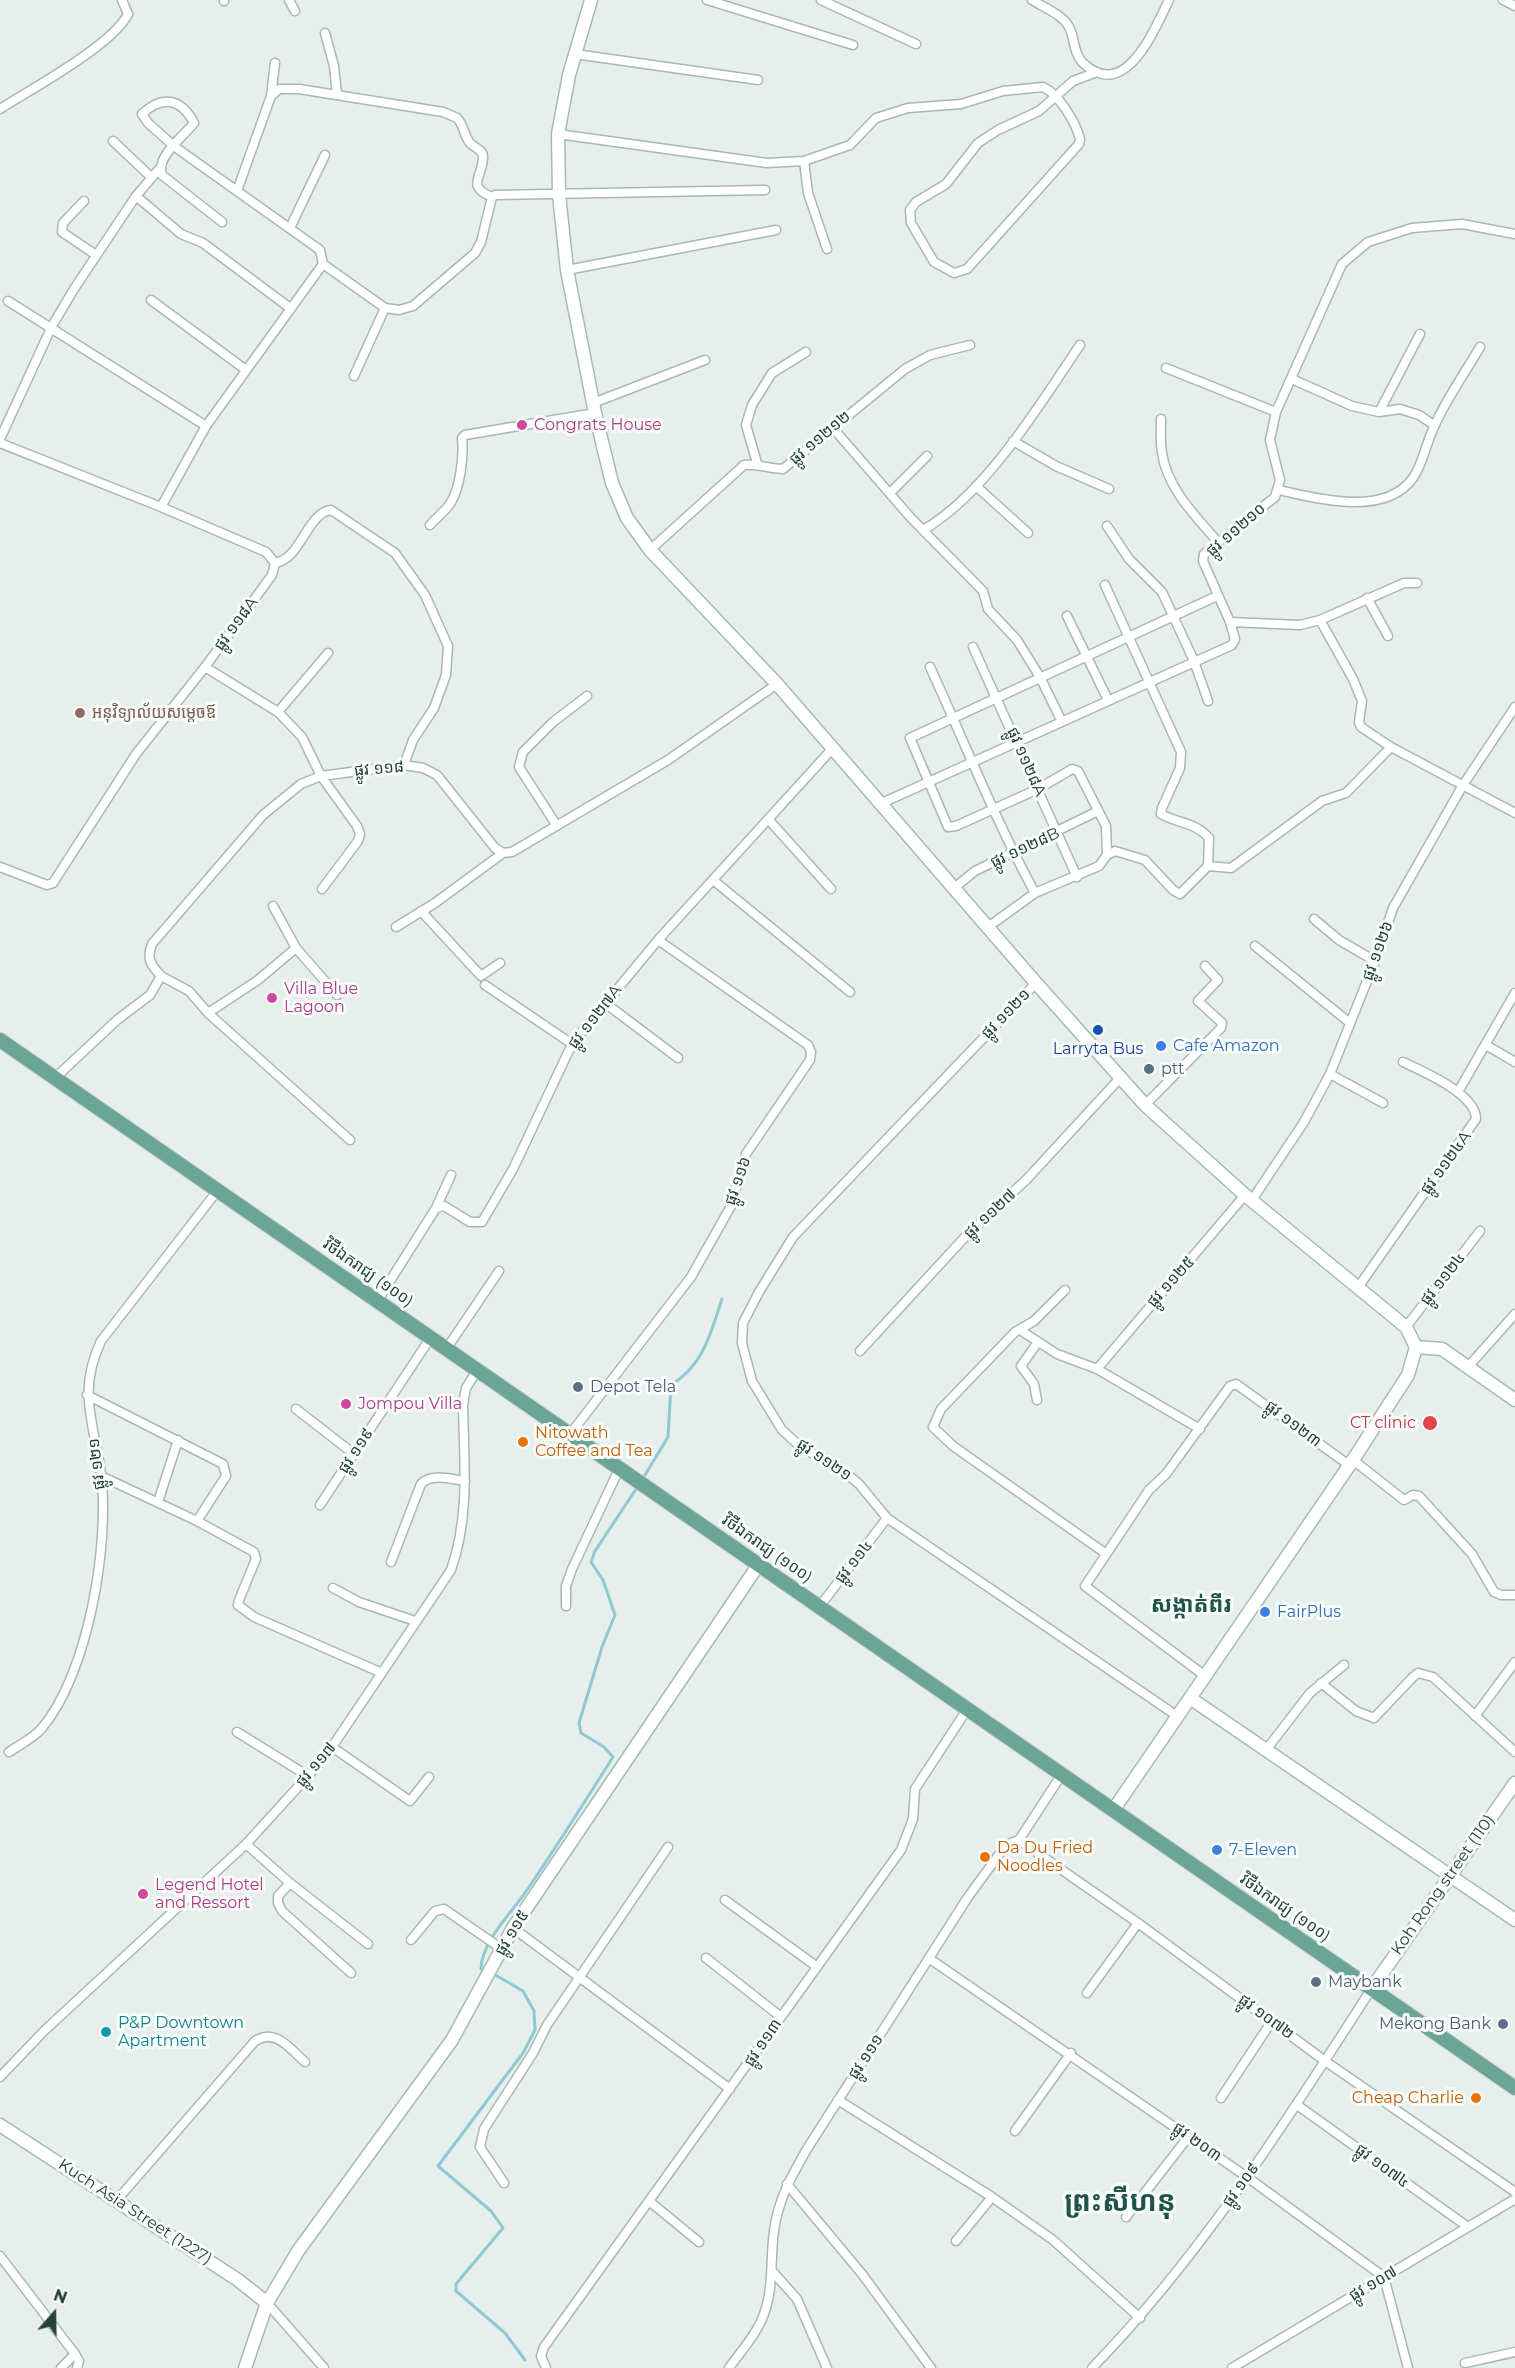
<!DOCTYPE html>
<meta charset="utf-8">
<style>
body{margin:0}
#map{position:relative;width:1515px;height:2368px;overflow:hidden;background:#e6efeb;font-family:Montserrat,sans-serif}
canvas{display:block}
.north{position:absolute;left:24px;top:2284px;width:60px;height:60px;-webkit-text-stroke:4px #f7fbf9;paint-order:stroke;rotate:20deg;font-size:16px;font-weight:700;line-height:24px;text-align:center;color:#24423a}
.north::after{content:'';display:block;margin:auto;width:21px;height:27px;background:#24423a;clip-path:polygon(50% 0,100% 100%,50% 72%,0 100%)}
</style>
<div id="map">
<canvas width="1515" height="2368"></canvas>
<div class="north">N</div>
</div>
<script>
const c = document.querySelector('canvas').getContext('2d');
c.lineJoin = 'round';
function strokePath(path, color, width, dash) { c.strokeStyle = color; c.lineWidth = width; c.lineCap = dash ? 'butt' : 'round'; c.setLineDash(dash || []); c.stroke(path); }
function label(font, color, halo, rows, align = 'center') {
  c.font = font + ' Montserrat,"Noto Sans Khmer",sans-serif'; c.lineWidth = 6; c.setLineDash([]); c.textBaseline = 'middle'; c.strokeStyle = halo; c.fillStyle = color; for (const [text, x, y, turn = 0] of rows) {
    c.save(); c.translate(x, y); c.rotate((+turn || 0) * Math.PI / 180); c.textAlign = isNaN(turn) ? turn : align; if (halo) c.strokeText(text, 0, 0); c.fillText(text, 0, 0); c.restore();
  }
}
const stream = new Path2D(`
 M642 1480 668 1437 671 1385C704 1364 710 1335 722 1299
 M486 1971 481 1969C481 1942 513 1911 527 1890 557 1846 585 1801 613 1757L604 1747 581 1733 579 1723 602 1647 615 1615 603 1580 591 1562 595 1551 638 1486
 M492 1973 523 1991 534 2011 535 2030 523 2053 438 2166 491 2211 503 2228 456 2284V2291L505 2333 525 2360`);
const street = new Path2D(`
 M289 0 295 11
 M707 0 853 45
 M821 0 916 44
 M1032 0C1043 7 1063 15 1069 27 1075 38 1073 52 1082 62 1125 104 1154 30 1169 0
 M1503 0 1515 6
 M224 1V0
 M325 33 334 66 337 95
 M575 54 758 80
 M271 96 279 89H299L443 112 457 118C464 125 464 136 470 143 474 148 483 149 483 157 483 177 465 186 492 197L495 195 765 190
 M0 109C31 89 113 45 128 14L122 0
 M558 134 767 163 804 161 850 145 876 118 908 108 961 104 1003 91 1043 87C1059 94 1076 123 1080 139L1079 144 967 269 954 273 934 262 911 223 910 210 916 202 946 184 978 143 998 130 1039 111 1073 81 1097 72
 M113 141 151 177
 M804 161 808 193 827 249
 M237 191 271 96 275 63
 M136 196 181 234 203 243 290 308
 M84 201 63 223 62 232 96 255
 M222 222 162 175C155 157 184 136 194 123 181 98 162 95 142 114L148 123 175 147 320 250 323 264
 M290 228 325 155
 M323 264 385 308 399 310 413 306 475 253 481 242 492 197
 M567 270 776 230
 M151 300 246 370
 M8 301 206 426
 M1166 368 1276 412
 M354 376 385 308
 M1292 379 1352 406 1379 412 1400 409 1419 415 1434 425
 M593 403 705 360
 M1379 412 1420 334
 M1161 419C1161 430 1160 441 1162 452 1166 487 1196 517 1218 542
 M832 427 911 518 983 591 988 609 1017 640 1040 677 1062 722
 M0 439 52 326 74 289 136 196 160 168
 M1013 441 1056 466 1109 489
 M0 443 161 507 266 552 275 563 272 575 205 667 136 754 53 883 47 885 0 867
 M757 463 746 425 752 405 772 373 806 352
 M976 486 1028 533
 M1279 490C1318 499 1385 517 1413 478 1423 464 1426 443 1434 427 1446 399 1465 373 1480 347
 M890 493 927 456
 M161 507 206 426 323 264
 M430 525C436 518 444 512 450 504 460 489 464 456 462 438L465 435 595 413
 M1107 526 1129 559 1162 592 1194 661 1208 701
 M923 530C986 494 1040 404 1080 345
 M650 550 744 465C758 463 768 469 783 469L905 369 930 355 970 345
 M275 563C301 559 307 513 331 510L395 553 425 595 448 646 446 675 434 708 413 740 404 765
 M1105 585 1181 752 1180 768 1162 808 1161 814C1179 824 1195 822 1209 838L1208 866
 M1367 598 1388 636
 M1067 616 1108 700
 M1320 620 1353 679 1362 701 1359 722 1361 727 1391 747 1515 813
 M1230 622 1300 625 1320 620 1404 583H1417
 M973 647 1077 877
 M205 667 278 712 302 737 321 776 357 826 360 834 358 841 322 889
 M930 667C965 743 995 820 1035 893
 M278 712 328 653
 M882 803 1232 645 1235 639 1230 622 1203 561 1204 554 1275 497 1280 480 1270 440 1276 412 1342 264 1368 242 1412 228 1462 224 1515 234
 M768 819 831 889
 M557 826 519 767 523 752 553 722 587 696
 M1107 855 1106 826 1078 771 1072 769 1038 789 956 826 948 827 910 738 1217 596
 M713 880 850 992
 M954 888 975 871 1098 811
 M273 906 296 948 337 995
 M421 911 481 976 500 963
 M1314 919 1339 940 1375 961
 M396 927 435 903 503 853
 M988 927 1035 893 1099 866 1107 855 1115 851 1145 860 1173 890 1180 894 1208 866 1231 868 1322 801 1346 793 1391 747
 M1255 946 1350 1023
 M161 976 189 991 208 1013 350 1140
 M1036 983 793 1237 759 1292 743 1323 742 1343 752 1381 782 1430 803 1449 835 1464 859 1484 887 1518 1177 1716
 M485 985 572 1044
 M605 1003 678 1058
 M208 1013 258 980 296 948
 M1486 1045 1515 1062
 M1330 1074 1383 1103
 M55 1078 117 1020 150 995 161 976C151 965 146 959 152 944L263 815 301 784 321 776 404 765 423 768 437 775 495 848 503 853 512 852 668 760 777 684
 M1458 1092 1515 993
 M1145 1105 1221 1028 1222 1023 1198 1001 1218 980 1205 966
 M1252 1200 1304 1122 1330 1074 1375 961 1393 908 1463 785 1515 707
 M436 1208 451 1175
 M1359 1286 1476 1119C1476 1094 1424 1072 1403 1062
 M1065 1290 1034 1321 1015 1332 941 1409 933 1427 953 1446 1105 1553
 M378 1300 436 1208 444 1206 470 1222H482L513 1169 572 1044 658 940 833 748
 M1406 1327 1480 1231
 M1020 1330 1057 1354 1097 1369 1200 1429
 M447 1348 499 1271
 M860 1351 965 1237 1027 1179 1120 1078
 M1467 1368 1515 1314
 M1097 1369 1245 1195
 M87 1395 223 1464 226 1476 197 1521
 M1037 1400 1034 1384 1021 1366 1038 1342
 M296 1409 354 1454
 M571 1433 691 1277 731 1206 746 1154 810 1060 811 1052 808 1045 658 940
 M1353 1460 1404 1500 1413 1495 1419 1496 1472 1554 1494 1592 1501 1595H1515
 M101 1476 197 1521 254 1552 256 1559 239 1600 238 1605 254 1617 382 1673
 M158 1502 178 1440
 M320 1505 431 1337
 M391 1562 421 1484C432 1473 450 1479 465 1481
 M333 1588 359 1602 415 1621
 M566 1606V1586L572 1569 620 1467
 M820 1606 887 1518
 M1205 1676 1085 1586 1149 1490 1166 1474 1230 1386 1236 1384 1349 1465
 M1321 1683 1356 1711 1374 1718 1413 1677 1418 1673 1433 1677 1515 1752
 M1475 1716 1515 1662
 M237 1732 308 1776
 M332 1747 410 1801 429 1777
 M1266 1750 1310 1693 1344 1665
 M9 1752C19 1745 34 1738 42 1728 88 1674 110 1544 101 1474 94 1422 77 1392 101 1341L218 1190
 M1019 1840 1138 1923 1325 2061 1515 2192
 M246 1844 290 1883 368 1944
 M290 1883 278 1896V1903L282 1911 351 1973
 M725 1900 816 1966
 M513 1928 730 2089
 M411 1940 435 1911 444 1909 502 1949
 M706 1958 781 2017
 M930 1959 1247 2177 1384 2277 1408 2368
 M1087 1993 1138 1923
 M0 2077 44 2031 246 1844 308 1776 332 1747 451 1570C470 1516 464 1461 463 1405L466 1388 478 1369
 M1221 2098 1272 2021
 M838 2100 992 2197 1053 2240 1140 2318
 M1297 2105 1468 2227
 M1015 2131 1071 2053
 M504 2183 480 2147 484 2129 533 2053 547 2025 668 1847
 M787 2184 862 2274 931 2368
 M117 2200 255 2041C276 2028 289 2048 305 2062
 M649 2201 699 2242
 M1126 2217 1189 2136
 M956 2241 992 2197
 M0 2256 75 2354 79 2361 77 2368
 M772 2271 797 2299 827 2368
 M267 2303 324 2368
 M1465 2363 1515 2352
 M61 2368 75 2354
 M546 2368 541 2356 544 2347 901 1850 913 1819 915 1789 968 1708
 M729 2368C741 2351 757 2334 764 2314 774 2287 770 2258 774 2231 778 2200 792 2175 807 2149L968 1897 1006 1845 1019 1840 1062 1774
 M1092 2368C1202 2255 1287 2120 1372 1988
 M1232 2368 1515 2199`);
const secondary = new Path2D(`
 M591 0 569 75 558 134 559 195 567 270 595 413 612 483 627 518 650 550 777 684 1036 983 1145 1105 1245 1195 1406 1327 1416 1347 1408 1375 1353 1460 1114 1809
 M1416 1347 1442 1349 1515 1400
 M1190 1698 1515 1920
 M1372 1988 1515 1783
 M0 2125 238 2280 267 2303
 M245 2368 267 2303 298 2251 452 2040 513 1928 759 1564`);
const primary = new Path2D(`
 M0 1040 1515 2088`);
const markers = [
 [522,425,6,"#d1479c"],
 [80,713,6,"#8d6e63"],
 [272,998,6,"#d1479c"],
 [1098,1030,6,"#1a4fb4"],
 [1161,1046,6,"#3f7fe0"],
 [1149,1069,6,"#5c6f8a"],
 [578,1387,6,"#5c6f8a"],
 [346,1404,6,"#d1479c"],
 [1430,1423,8,"#e0444e"],
 [523,1442,6,"#e8710a"],
 [1265,1612,6,"#3f7fe0"],
 [1217,1850,6,"#3f7fe0"],
 [985,1857,6,"#e8710a"],
 [143,1894,6,"#d1479c"],
 [1316,1982,6,"#5c6f8a"],
 [1503,2024,6,"#5c6f8a"],
 [106,2032,6,"#0f9aa8"],
 [1476,2098,6,"#e8710a"]
];
const hotelNames = [
 ["Congrats House",534,425],
 ["Villa Blue",284,989],
 ["Lagoon",284,1007],
 ["Jompou Villa",358,1404],
 ["Legend Hotel",155,1885],
 ["and Ressort",155,1903]
];
const streetNames = [
 ["ផ្លូវ ១១២១២",820,438,-40],
 ["ផ្លូវ ១១២១០",1236,530,-41],
 ["ផ្លូវ ១១៨A",236,624,-54],
 ["ផ្លូវ ១១២៨A",1026,762,66],
 ["ផ្លូវ ១១៨",379,769,-5],
 ["ផ្លូវ ១១២៨B",1025,848,-25],
 ["ផ្លូវ ១១២៦",1378,951,-70],
 ["ផ្លូវ ១១២១",1006,1014,-46],
 ["ផ្លូវ ១១២៧A",595,1017,-52],
 ["ផ្លូវ ១១២៤A",1446,1163,-54],
 ["ផ្លូវ ១១៦",738,1181,-71],
 ["ផ្លូវ ១១២៧",990,1214,-43],
 ["វិថីឯករាជ្យ (១០០)",368,1273,35],
 ["ផ្លូវ ១១២៤",1443,1279,-52],
 ["ផ្លូវ ១១២៥",1171,1282,-48],
 ["ផ្លូវ ១១២៣",1293,1424,37],
 ["ផ្លូវ ១១៩",356,1451,-57],
 ["ផ្លូវ ១១២១",824,1460,34],
 ["ផ្លូវ ១២១",97,1464,-97],
 ["វិថីឯករាជ្យ (១០០)",767,1549,35],
 ["ផ្លូវ ១១៤",854,1562,-52],
 ["ផ្លូវ ១១៧",316,1765,-50],
 ["Koh Rong street (110)",1443,1885,-55],
 ["វិថីឯករាជ្យ (១០០)",1285,1908,35],
 ["ផ្លូវ ១១៥",512,1933,-59],
 ["ផ្លូវ ១០៧២",1266,2017,36],
 ["ផ្លូវ ១១៣",763,2043,-56],
 ["ផ្លូវ ១១១",866,2057,-57],
 ["ផ្លូវ ២០៣",1197,2142,35],
 ["ផ្លូវ ១០៧៤",1382,2166,36],
 ["ផ្លូវ ១០៩",1241,2185,-54],
 ["Kuch Asia Street (1227)",135,2212,33],
 ["ផ្លូវ ១០៧",1373,2284,-31]
];
const educationNames = [
 ["អនុវិទ្យាល័យសម្តេចឪ",92,713]
];
const shopNames = [
 ["Cafe Amazon",1173,1046],
 ["FairPlus",1277,1612],
 ["7-Eleven",1229,1850]
];
const transitNames = [
 ["Larryta Bus",1098,1049]
];
const serviceNames = [
 ["ptt",1161,1069],
 ["Depot Tela",590,1387],
 ["Maybank",1328,1982],
 ["Mekong Bank",1491,2024,"right"]
];
const healthNames = [
 ["CT clinic",1416,1423]
];
const foodNames = [
 ["Nitowath",535,1433],
 ["Coffee and Tea",535,1451],
 ["Da Du Fried",997,1848],
 ["Noodles",997,1866],
 ["Cheap Charlie",1464,2098,"right"]
];
const cultureNames = [
 ["P&P Downtown",118,2023],
 ["Apartment",118,2041]
];
const districtNames = [
 ["សង្កាត់ពីរ",1191,1606]
];
const townNames = [
 ["ព្រះសីហនុ",1120,2203]
];
strokePath(stream, '#8ec9d4', 3);
strokePath(street, '#a8b8b2', 11);
strokePath(secondary, '#a4bbb3', 15);
strokePath(primary, '#c2cac8', 16);
strokePath(street, '#fff', 8);
strokePath(secondary, '#fff', 12);
strokePath(primary, '#6aa596', 14);
for (const [x, y, r, color] of markers) { const dot = new Path2D(); dot.arc(x, y, r, 0, 2 * Math.PI); c.fillStyle = color; c.fill(dot); strokePath(dot, '#f7fbf9', 2); }
label('16px', '#b23c85', '#f7fbf9', hotelNames, 'left');
label('16px', '#24423a', '#f7fbf9', streetNames);
label('16px', '#785e54', '#f7fbf9', educationNames, 'left');
label('16px', '#366cbe', '#f7fbf9', shopNames, 'left');
label('16px', '#164399', '#f7fbf9', transitNames);
label('16px', '#4e5e75', '#f7fbf9', serviceNames, 'left');
label('16px', '#be3a42', '#f7fbf9', healthNames, 'right');
label('16px', '#c56008', '#f7fbf9', foodNames, 'left');
label('16px', '#0d838f', '#f7fbf9', cultureNames, 'left');
label('bold 22px', '#1f5548', '#f7fbf9', districtNames);
label('bold 28px', '#1f5548', '#f7fbf9', townNames);
</script>
